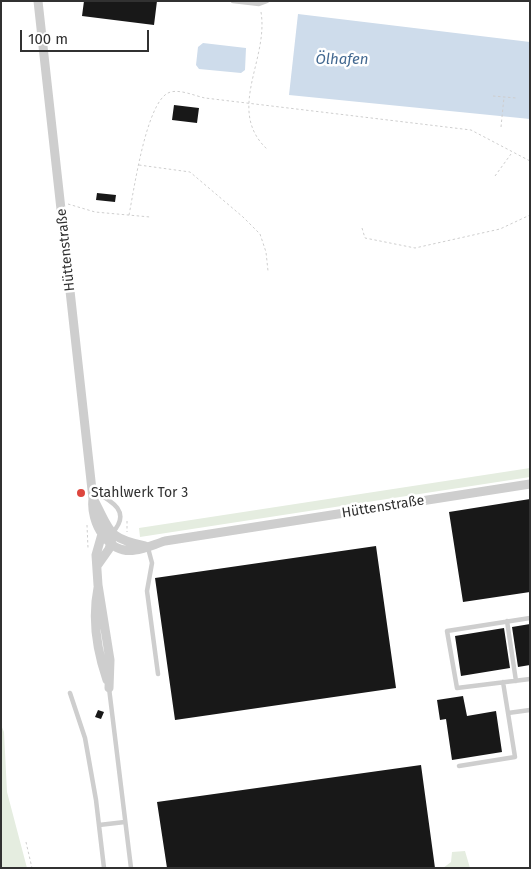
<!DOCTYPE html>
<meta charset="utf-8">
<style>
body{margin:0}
#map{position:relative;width:531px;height:869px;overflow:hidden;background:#fff;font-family:"Fira Sans",sans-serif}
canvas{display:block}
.frame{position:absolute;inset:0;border:2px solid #313131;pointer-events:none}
.scale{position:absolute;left:20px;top:30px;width:129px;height:22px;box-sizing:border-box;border:2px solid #313131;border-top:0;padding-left:6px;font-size:15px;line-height:18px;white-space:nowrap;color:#313131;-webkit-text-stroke:4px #fff;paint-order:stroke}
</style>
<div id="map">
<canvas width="531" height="869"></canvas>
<div class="frame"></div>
<div class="scale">100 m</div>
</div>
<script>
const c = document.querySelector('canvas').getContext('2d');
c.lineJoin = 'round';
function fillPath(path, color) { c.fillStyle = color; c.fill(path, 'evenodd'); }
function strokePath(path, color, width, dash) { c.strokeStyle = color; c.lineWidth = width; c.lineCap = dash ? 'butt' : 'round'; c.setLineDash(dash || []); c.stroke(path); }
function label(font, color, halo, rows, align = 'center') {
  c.font = font + ' "Fira Sans",sans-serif'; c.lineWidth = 5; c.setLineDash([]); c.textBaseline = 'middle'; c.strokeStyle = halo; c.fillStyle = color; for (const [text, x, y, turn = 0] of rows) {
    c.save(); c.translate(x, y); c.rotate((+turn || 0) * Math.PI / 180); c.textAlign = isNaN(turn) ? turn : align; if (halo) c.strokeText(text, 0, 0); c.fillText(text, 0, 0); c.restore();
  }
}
const green = new Path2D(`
 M530 468V477L140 537 139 528Z
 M1 725 4 732 7 792 27 868H1Z
 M465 851 470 868H443L451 862 452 852Z`);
const water = new Path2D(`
 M298 14 530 42V119L289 95Z
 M203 43 246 48 245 70 241 73 199 69 196 65 198 47Z`);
const building = new Path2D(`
 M84 1H157L154 25 82 16Z
 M174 105 199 108 197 123 172 120Z
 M97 193 116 195 115 202 96 200Z
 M530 499V592L463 602 449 512Z
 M376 546 396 688 175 720 155 578Z
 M530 624V665L518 667 512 627Z
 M504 628 510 668 461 676 455 636Z
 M463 696 467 716 496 711 502 752 452 760 446 719 440 720 437 700Z
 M98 710 104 712 101 719 95 717Z
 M421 765 435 868H167L157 802Z`);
const path = new Path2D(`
 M261 12C269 60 225 111 268 150
 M493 96 516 98
 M501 127 504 97
 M139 165 190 172 243 217 260 234 266 252 268 271
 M495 176 511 154
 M68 204 95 212 150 217
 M129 215C134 190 146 104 168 93 178 88 195 96 205 98L471 130 530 161
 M362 228 365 238 415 248 500 229 530 215
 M127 521V532
 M87 525 88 548
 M26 842 32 868`);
const service = new Path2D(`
 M233 1 259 4 267 1
 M92 490C110 500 133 511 112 533
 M148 548 152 563 147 591 158 674
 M530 618 447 631 457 688 530 679
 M507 621 516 681
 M503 682 508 713
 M109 688 131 868
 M70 693 85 738 96 800 104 868
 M459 766 515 757 508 713 530 710
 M99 825 125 822`);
const minor = new Path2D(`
 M38 1 93 499C90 522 108 555 135 550 145 549 155 544 165 541L530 484
 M94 500C111 532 107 538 145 546
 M102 534 96 555 98 585 110 660 109 688
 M97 566 109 549 112 539
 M98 588C92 618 97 651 107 680`);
const markers = [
 [81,493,5,"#dd463e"]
];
const streetNames = [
 ["Hüttenstraße",66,250,-96],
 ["Hüttenstraße",383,507,-9]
];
const poiNames = [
 ["Stahlwerk Tor 3",91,493]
];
const waterNames = [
 ["Ölhafen",342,60]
];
fillPath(green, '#e5ede0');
fillPath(water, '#cedceb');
fillPath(building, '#181818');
strokePath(path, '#cecece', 1, [2.5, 2.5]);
strokePath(service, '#cecece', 4.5);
strokePath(minor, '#cecece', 9);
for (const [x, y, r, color] of markers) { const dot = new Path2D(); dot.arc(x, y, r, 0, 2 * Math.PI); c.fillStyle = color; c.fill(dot); strokePath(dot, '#fff', 2); }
label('14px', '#313131', '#fff', streetNames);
label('14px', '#313131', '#fff', poiNames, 'left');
label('italic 15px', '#426890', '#fff', waterNames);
</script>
